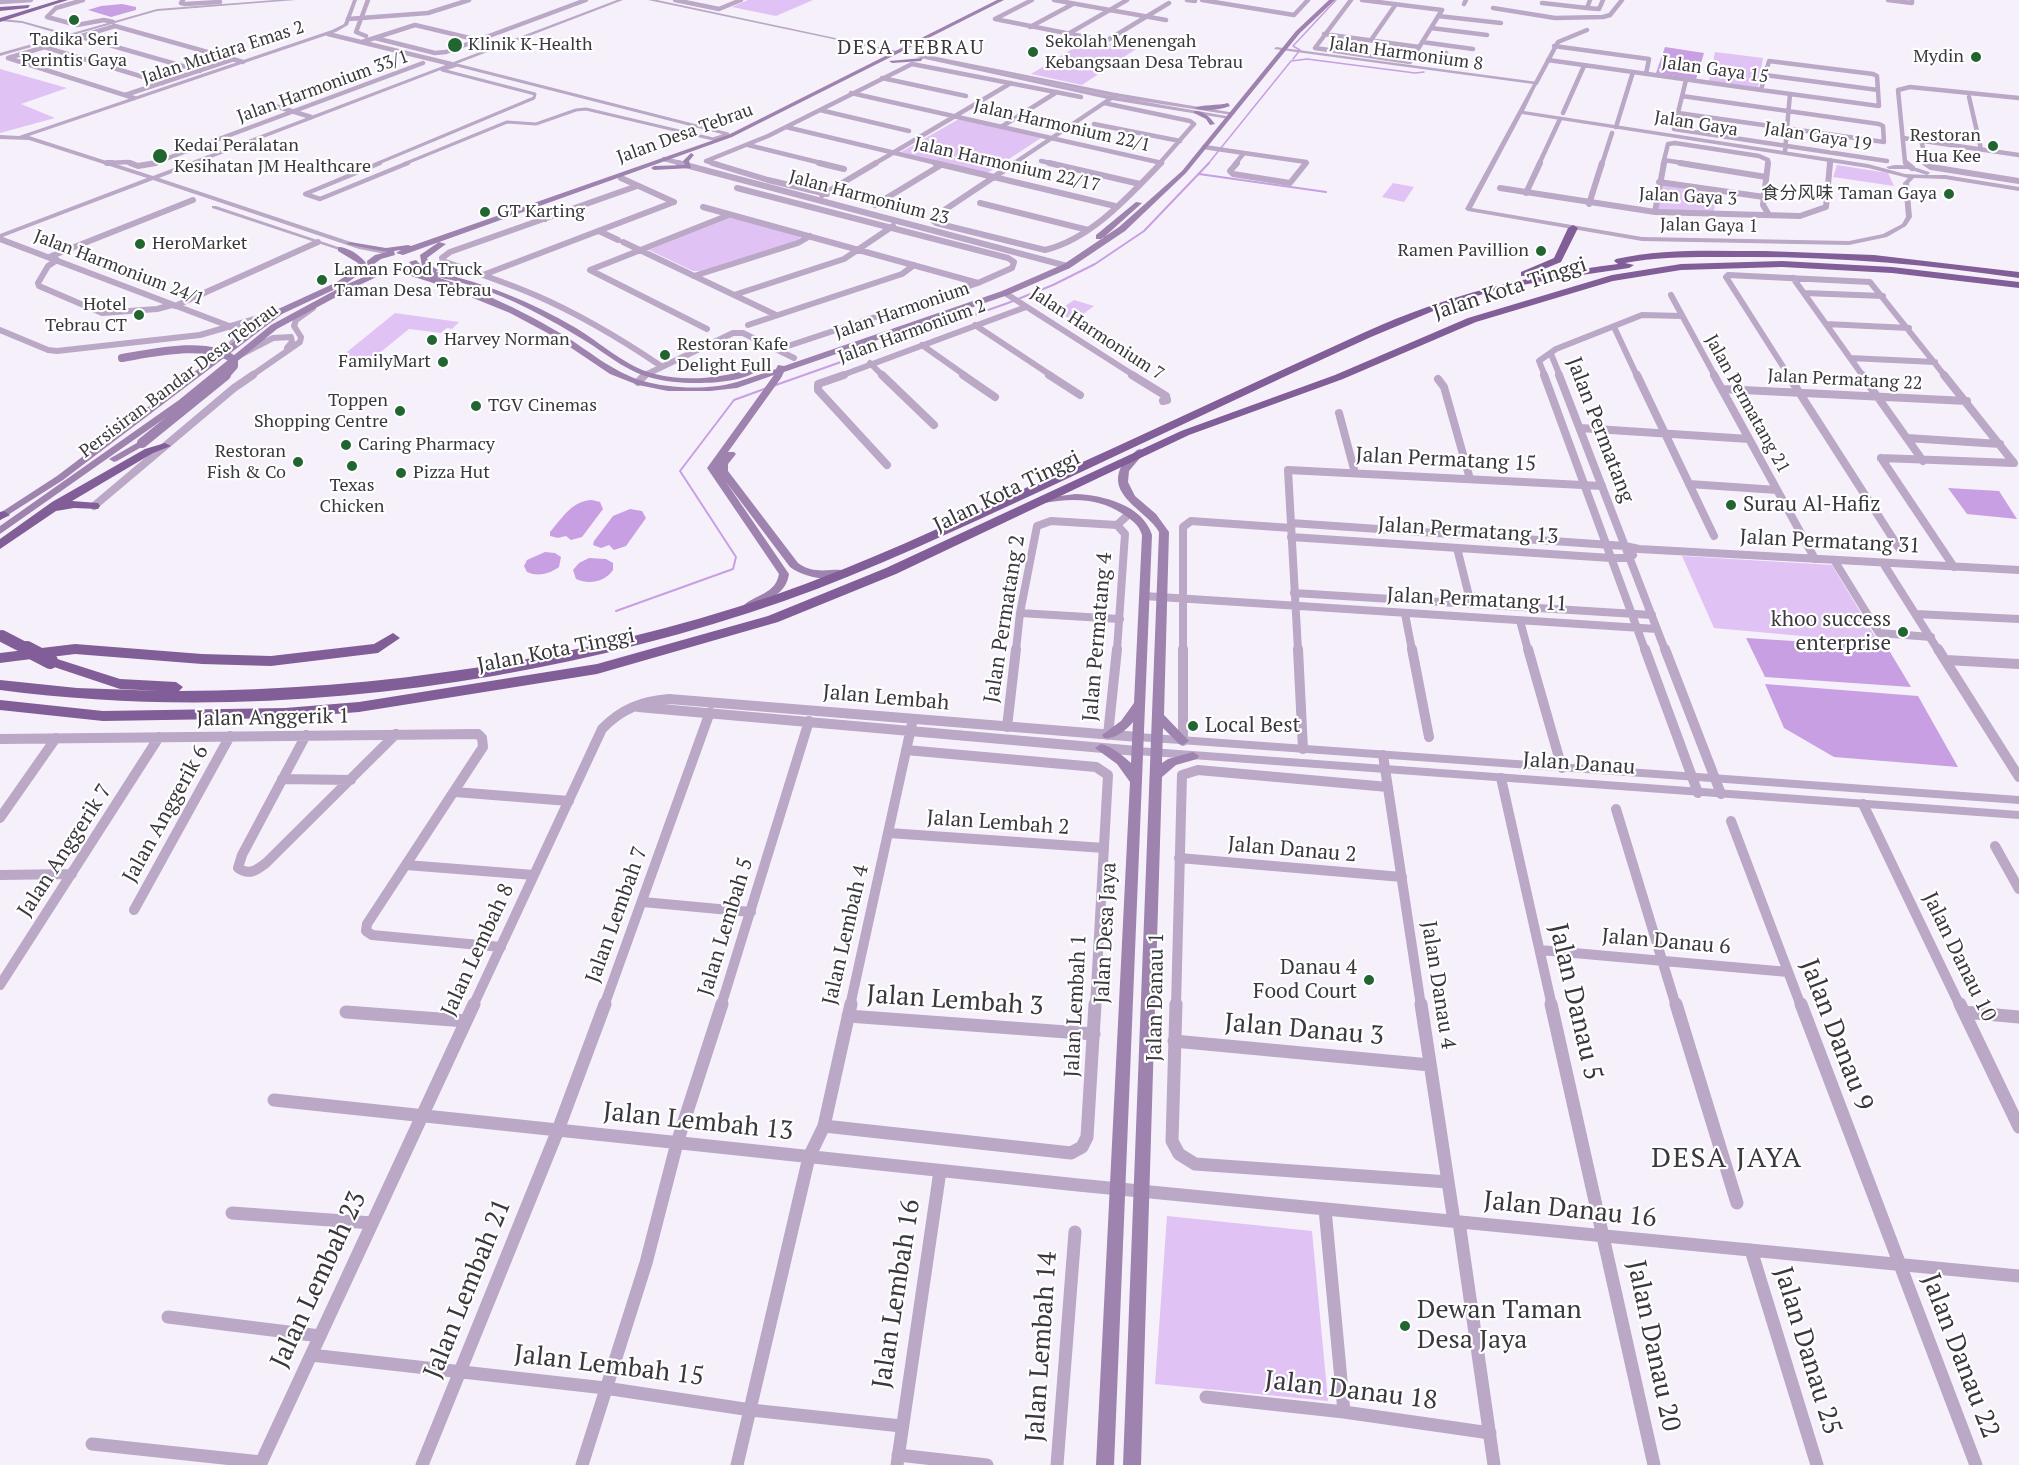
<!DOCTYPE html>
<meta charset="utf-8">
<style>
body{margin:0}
canvas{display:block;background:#f6f0fb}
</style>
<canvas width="2019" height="1465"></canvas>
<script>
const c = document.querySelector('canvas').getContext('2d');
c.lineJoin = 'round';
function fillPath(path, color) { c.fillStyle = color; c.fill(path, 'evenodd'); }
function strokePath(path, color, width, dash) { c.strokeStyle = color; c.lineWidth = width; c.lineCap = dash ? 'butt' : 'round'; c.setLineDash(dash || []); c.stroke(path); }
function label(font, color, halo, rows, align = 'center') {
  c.font = font + ' "PT Serif","Noto Sans SC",serif'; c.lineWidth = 4.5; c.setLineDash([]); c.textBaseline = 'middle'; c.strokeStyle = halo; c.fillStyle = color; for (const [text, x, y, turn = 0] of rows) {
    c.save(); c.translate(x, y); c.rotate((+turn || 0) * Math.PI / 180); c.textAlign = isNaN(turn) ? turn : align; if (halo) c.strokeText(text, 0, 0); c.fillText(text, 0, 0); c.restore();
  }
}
const green = new Path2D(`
 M748 0H813L776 16 732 7Z
 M1087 40 1136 49 1082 85 1031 74Z
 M1715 52 1763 58 1758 88 1709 81Z
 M0 69 67 88 21 104 55 118 0 133Z
 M959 119 1041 138 986 174 901 152Z
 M1837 165 1888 173 1894 186 1833 177Z
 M1393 183 1414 187 1404 202 1382 197Z
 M1663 185 1716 194 1714 212 1658 210Z
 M732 217 800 237 798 241 700 271H693L649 250Z
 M1074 300 1094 306 1075 320 1055 313Z
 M395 313 459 322 452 329 447 328 441 333 409 329 371 360 342 356Z
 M1682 556 1832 565 1879 643 1714 628Z
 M1167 1216 1312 1231 1328 1401 1155 1384Z`);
const water = new Path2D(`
 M122 4 136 7V10L111 17 88 10 101 6Z
 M1665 47 1704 53 1696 79 1656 73Z
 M1948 488 1999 491 2017 519 1967 514Z
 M592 500 600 502 603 509 582 537 571 540 566 536 558 538 550 536V532C563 517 572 501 592 500Z
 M630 509 642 511 646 518 626 546 614 550 609 545 601 548 593 545 594 541 613 516Z
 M545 552 555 553 561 557 559 567C549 574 538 577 527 572L524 566 527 560Z
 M589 558 606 559 613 563V570C605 582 589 585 576 579L573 570 579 563Z
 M1746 638 1887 647 1911 687 1765 677Z
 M1765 684 1918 696 1958 767 1834 757 1784 728Z`);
const streamFar1 = new Path2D(`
 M1293 59 1300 50 1293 46 1336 0
 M1208 164 1291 61 1307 59 1415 73 1424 72`);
const stream = new Path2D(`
 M1199 174 1326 192
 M773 386 1008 303 1053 285 1095 264 1144 231 1209 163
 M616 611 733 569 736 557 680 471 734 400 767 388`);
const pedestrianFar1 = new Path2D(`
 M376 164 534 98 535 94 442 70 457 65 728 134 713 139 586 109 576 110 536 124 507 122 404 164`);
const pedestrian = new Path2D(`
 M380 163 305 194 320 199 408 163`);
const minorFar4 = new Path2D(`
 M83 0 56 8 47 17 77 25 104 20 113 22
 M183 0 181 3 185 4 220 2
 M675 0 719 9 741 0
 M1054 0 1166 20
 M1187 0 1195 1
 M1202 0 1294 15 1308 0
 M1351 0 1315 48 1410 62 1442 10 1362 0
 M1590 0 1587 8 1599 9 1603 0
 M1888 0 1912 3V0
 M0 2 31 0
 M1542 3 1587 8
 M1464 4 1466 0
 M1493 8 1555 18 1603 17 1610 15 1622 0
 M1438 16 1501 23
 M348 19 428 13 469 0
 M995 19 1106 41 1169 3
 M995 19 1032 0
 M1030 27 1073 4
 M1431 28 1487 35
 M328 34 451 64
 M1068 34 1127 0
 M1324 34 1419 47
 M78 36 200 71
 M366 36 356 32 368 0
 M375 38 435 53 446 52 586 0
 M1371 40 1396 4
 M362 42 415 25 495 44
 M1422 42 1473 49
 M41 46 163 83
 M1554 46 1649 59 1646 74
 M1413 57 1440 60 1446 53
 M8 58 115 26 243 62
 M8 58 134 98
 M1548 60 1761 90
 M1769 61 1873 74 1877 76 1879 106 1761 90Z
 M1765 75 1878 90
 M882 78 966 96
 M1686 80 1674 129 1887 161
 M1536 83 1558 42 1587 30
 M851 93 1162 163
 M125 95 234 59
 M1969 97 1981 149
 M1104 103 1190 121 1194 124 1159 164
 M1104 103 1116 95
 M275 106 311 117
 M820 110 909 131
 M1563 113 1584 66
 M1678 113 1884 142 1883 126 1879 124 1682 96
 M1094 124 1180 141
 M786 127 941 164
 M1001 127 1057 92
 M1616 127 1633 72
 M1903 138 2019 155
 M1921 140 1927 164
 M748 145 825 164
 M1204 147 1244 153
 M1785 151 1790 94
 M1244 153 1306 162 1305 164
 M664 159 684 164
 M1664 160 1689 164
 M1041 161 1055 164
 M107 163 128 162 134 164
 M152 164 423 63
 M717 164 706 161 768 136 912 64 1081 97
 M874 164 1011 83
 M1013 164 1104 103
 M1235 164 1244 153
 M1539 164 1560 119
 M1602 164 1612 133
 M1663 164 1668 144 1675 143 1759 156 1768 160V164
 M1830 164V160
 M1908 164 1905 162 1898 90 1910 87 2019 98`);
const minorFar3 = new Path2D(`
 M107 163H112
 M130 163 138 166 156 163
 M678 163 1067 266
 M712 163 768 180 827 194
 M819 163 844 169
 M935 163 1115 206
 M1015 163 931 219 936 223 1045 250C1091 239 1129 196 1161 163
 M1049 163 1140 184
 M1237 163 1230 171 1233 174 1290 183 1306 163
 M1680 163 1766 177
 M1768 163 1763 205 1769 215
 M1906 163 1912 168
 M1925 163 1931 167 2019 181
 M621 178 674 202
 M1659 182 1764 197
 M637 186 450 252 442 258 443 261C474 272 505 282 535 295 579 314 621 339 661 366
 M737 188 1008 258 1014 262 1012 268 978 283 785 347
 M1500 188 1655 212 1800 216 1826 207 1830 163
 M1526 193 1540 163
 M822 195 876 163
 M980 203 1088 230
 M1589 204 1602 163
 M875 205 941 165
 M703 207 978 283
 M530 211 545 219
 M1655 212 1664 163
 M599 231 618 240
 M0 239 237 329 238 336 228 348
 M623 242 776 315
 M49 257 193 200
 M57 260 48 266 38 283 39 286 102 313 157 309 172 305
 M483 275 674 202
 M694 276 798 243 810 236
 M1793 278 1863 376
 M1005 293 1135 376
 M1804 293 1883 296
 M734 295 844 259 893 226
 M1671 295 1715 376
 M175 306 318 242
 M1826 324 1909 328
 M748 325 902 274 914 265
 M975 325 1052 376
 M1614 327 1637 376
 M707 329 590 270 729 215
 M0 330 48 350 57 351 200 335 279 312
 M922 345 966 376
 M1551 354 1560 376
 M240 355 273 338 291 337 292 342 287 348
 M1850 358 1935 362
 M870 363 883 376
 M251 376 300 342 301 337 294 326 296 320 313 308
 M643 376 733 333H743L794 358
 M840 376 1026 307
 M1545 376 1539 361 1556 349 1642 315 1682 316
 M1789 376 1726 277 1728 275 1870 282 1945 376`);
const minorFar2 = new Path2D(`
 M844 375 818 384V390L887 465
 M882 375 934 425
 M963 375 995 397
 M1049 375 1080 395
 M1132 375 1166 396 1167 400 1163 401
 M1544 375 1645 650
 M1559 375 1665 650
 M1637 375 1714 536
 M1714 375 1815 559
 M1788 375 1899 548
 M1862 375 1923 461
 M1438 379 1444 387 1470 479
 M638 382 645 375
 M1722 389 1967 401
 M1339 413 1355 473
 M1580 428 1749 439
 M1907 438 2000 444
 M1881 458 2014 463 1944 375
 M1881 458 1954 567
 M1689 484 1777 490
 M94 506 234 388 253 375
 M1291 523 1625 546 1639 549 2019 570
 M1291 537 1611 558H1630L1633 555
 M1457 548 1471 604
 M1834 560 1879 633 1931 637
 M1883 563 1938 650
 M1294 593 1652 615
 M1144 596 1657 629
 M1020 613 1120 619
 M1405 614 1412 650
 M1916 614 2019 619
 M1520 621 1528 650
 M1016 650 1020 613 1037 526 1051 521 1117 525
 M1117 650 1125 534 1117 525 1129 514
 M1183 650V527L1191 521 1291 528
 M1298 650 1288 470 1602 486`);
const minorFar1 = new Path2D(`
 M1183 649V741
 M1298 649 1303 749
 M1412 649 1429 737
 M1528 649 1562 768
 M1645 649 1698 793
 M1665 649 1721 794
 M1938 649 2019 777
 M1946 660 2019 664
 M638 707 1137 751
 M1007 727 1016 649
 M306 735 242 855 238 868C249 876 257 870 266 863L396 734
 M1108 735 1117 649
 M0 739 478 734 482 738 483 747 367 924 366 931 372 935 501 947
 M906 750 1096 767 1108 775 1095 1006
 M1383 755 1421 1006
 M1501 778 1552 1006
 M282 779 351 780
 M455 792 569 801
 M1863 804 1960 1006
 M1616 809 1676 1006
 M0 818 56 738
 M1731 821 1801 1006
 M889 833 1104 848
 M1995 846 2019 889
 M1179 858 1402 877
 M406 865 534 875
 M0 875 72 874
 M643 902 751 912
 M134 910 230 736
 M1540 950 1788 972
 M0 985 159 737
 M473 1006 602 729C621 709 642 701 669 699L1138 737
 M604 1006 710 712
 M721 1006 809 721
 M850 1006 913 719
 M1176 1006 1182 775 1198 770 1388 787`);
const minor = new Path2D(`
 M1176 1004 1172 1141 1179 1154 1195 1164 1448 1182
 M1421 1004 1454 1221
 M1551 1004 1654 1465
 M1676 1004 1737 1203
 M1801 1004 1976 1465
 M1960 1004 2019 1127
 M346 1012 466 1021
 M1964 1012 2019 1017
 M848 1016 1094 1034
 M1174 1041 1430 1065
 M274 1100 1078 1185 2019 1276
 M824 1126 1071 1153 1082 1147 1087 1137 1095 1004
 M1325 1209 1344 1412
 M232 1213 372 1223
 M1459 1222 1494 1465
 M1751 1250 1817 1465
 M168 1317 320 1336
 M311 1355 605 1388 751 1410 901 1426
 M1206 1397 1344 1412 1490 1433
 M92 1444 261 1462
 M898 1455 987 1465
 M260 1465 474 1004
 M422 1465 558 1130 605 1004
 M582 1465 646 1263 677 1143 722 1004
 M737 1465 809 1157 824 1126 851 1004
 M897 1465 940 1171
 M1057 1465 1075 1232`);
const tertiary = new Path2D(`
 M275 0H296L157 11 0 56V53L64 35 22 23 0 21 2 19 22 21 69 34 157 9Z
 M353 0H357L348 25 336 32 29 136 153 176 617 0H623L159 178 363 246 391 253V255L359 249 153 180 0 238V234L147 178 29 140 0 139V135L19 136 332 30 344 24Z
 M648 0H657L901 52 899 53Z
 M1276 47 1538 82 1524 111 1868 164 1905 174 1927 175 1908 169H1889L1886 167C1900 162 1915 167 1929 172L1930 173 1927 175H1945L2019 187V191L1945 179 1914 178 1909 183 1912 217 1906 226 1887 237 1849 245 1642 241 1468 211 1465 209 1533 84 1274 49ZM1522 114 1868 168 1908 178 1903 183 1906 217 1902 224 1883 234 1849 241 1642 237 1472 208Z
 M927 55 1116 93 1235 113 1232 115 1116 97 950 62 1112 96 1232 117 1229 119 1112 100 916 57Z
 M212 206H216L353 252 348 253 212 208Z
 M1138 733 2019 796V804L1138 741 1133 737Z
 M1137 747 2019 811V819L1137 755 1132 751Z`);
const secondary = new Path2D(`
 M997 0H1004L732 137 403 255 396 253 401 250 394 251 395 255 381 259 374 264V269H368L367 261 375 255 387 252 346 244 350 242 386 248 408 245 411 246 728 135Z
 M1329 0H1335L1300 33 1186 173 1125 231 1070 268 1008 295 784 372 781 378 728 452H734L736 454 728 464V471L798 563C818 578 839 564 851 573 837 584 804 578 790 567L726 482 789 574C786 594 768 600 752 608L748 609 743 606C755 594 775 595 779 574L707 468 774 375 737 388 710 391H668L638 385 610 374 555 337 510 313 446 287 392 270 396 268C448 275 515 306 560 333 587 349 612 372 643 381 671 389 709 390 737 382 750 378 763 373 776 369L778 365 784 366 1002 291 1064 264 1119 227 1182 171 1296 31Z
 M923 58 921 61 892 63 889 61Z
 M1228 103 1230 106C1219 110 1205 112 1194 108 1203 104 1217 106 1228 103Z
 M1194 111C1203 110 1210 117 1215 124L1210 125 1206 119 1194 113Z
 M691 153 694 155 689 161 691 168 654 170 651 168 654 166 685 165 683 161Z
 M1136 202 1142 203 1102 239H1096V235Z
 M439 242 446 244 427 258 429 264 438 270 436 272C486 283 531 302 576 328 601 343 626 367 655 374 687 382 720 378 751 369L755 372C735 386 676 385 652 378 629 372 611 358 592 345 563 327 534 310 503 297 489 291 474 286 459 282 442 277 422 277 409 262L416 260 422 266 420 255Z
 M338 247C348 247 360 255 366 263L361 273 344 285 282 314 63 480 0 520V513L57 476 276 310 335 283 355 270 358 263 338 251Z
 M382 269 389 271 349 290 277 329 185 404 0 534V526L179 400 271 325 343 286Z
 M142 440 147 443 145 445 117 461 114 462 109 459Z
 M1140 449 1145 452 1129 471 1128 482 1135 496 1156 514 1169 532 1164 715 1189 741 1183 745 1179 744 1163 728 1162 763 1168 759 1193 752 1199 756 1197 759 1176 765 1162 777 1141 1465H1123L1159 532C1149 513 1111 498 1119 472 1121 464 1131 456 1137 450Z
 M1075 494C1103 495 1143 505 1152 535L1114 1465H1096L1130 782 1117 764 1095 748 1101 744C1113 747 1122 755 1131 763L1133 722C1127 730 1114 740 1104 738L1102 735 1121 721 1134 703 1142 535C1139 525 1132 520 1123 514 1097 497 1070 498 1040 504L1035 501 1037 499Z`);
const primary = new Path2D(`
 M59 0H68L0 22V18Z
 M30 5 28 8 0 11V7Z`);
const trunk = new Path2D(`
 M1573 225 1578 228 1561 262 1527 276H1521V272L1554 258 1568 228Z
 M1765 251 1874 255 2019 272V278C1925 264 1831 256 1735 257 1698 257 1661 256 1625 263L1634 265 1629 268 1548 280 1492 291 1438 309 1371 337C1261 387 1152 439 1043 490 958 529 872 570 784 601 540 686 256 724 0 690V680L77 688 161 691 120 689 45 664 43 661 47 657 0 663V653L75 644 202 654 271 656 374 644 393 633 400 638 378 653 271 666 202 664 75 654 51 657 120 679 176 682 183 687 179 691C381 690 580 660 772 596 861 565 947 525 1032 485 1143 435 1253 383 1363 333 1449 294 1525 276 1618 264L1614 261 1616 259C1664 248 1715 251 1765 251Z
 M1782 261 1892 267 2019 282V288L1892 273 1782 267 1681 270 1613 281 1476 322 1343 379 1189 435 896 574 778 622 597 674 359 712 285 718 103 721 0 710V700L103 711 285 708 359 702 597 664 768 616 886 568 1181 431 1335 375 1468 318 1612 275 1681 264Z
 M165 443 171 446 153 453 72 501 98 503 100 506 98 509 74 508 56 511 0 549V539L52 502 145 449Z
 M4 511 10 515 0 520V512Z`);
const secondaryBridgeFar1 = new Path2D(`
 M122 358C152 353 209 340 234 360V366L225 376`);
const secondaryBridge = new Path2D(`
 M142 443 226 375`);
const trunkBridgeFar1 = new Path2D(`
 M2 636 29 650`);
const trunkBridge = new Path2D(`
 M27 649 50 661`);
const markers = [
 [74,20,6,"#216631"],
 [455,45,8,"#216631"],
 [1033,52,6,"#216631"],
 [1976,57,6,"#216631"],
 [1993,146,6,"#216631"],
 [160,156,8,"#216631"],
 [1949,194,6,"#216631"],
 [485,212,6,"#216631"],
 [140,244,6,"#216631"],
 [1541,251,6,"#216631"],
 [322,280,6,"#216631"],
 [139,315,6,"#216631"],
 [432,340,6,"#216631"],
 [665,355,6,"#216631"],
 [443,362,6,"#216631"],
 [476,406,6,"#216631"],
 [400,411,6,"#216631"],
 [346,445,6,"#216631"],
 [298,462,6,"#216631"],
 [352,466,6,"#216631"],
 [401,473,6,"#216631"],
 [1731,505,6,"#216631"],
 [1903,632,6,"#216631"],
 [1193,726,6,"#216631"],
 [1369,980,6,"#216631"],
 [1405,1326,6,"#216631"]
];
const farPoinames = [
 ["Tadika Seri",74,40,"center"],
 ["Perintis Gaya",74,61,"center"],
 ["Sekolah Menengah",1045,42],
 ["Kebangsaan Desa Tebrau",1045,63],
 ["Klinik K-Health",468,45],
 ["Mydin",1964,57,"right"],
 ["Restoran",1981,136,"right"],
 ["Hua Kee",1981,157,"right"],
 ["Kedai Peralatan",174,146],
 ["Kesihatan JM Healthcare",174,167],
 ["食分风味 Taman Gaya",1937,194,"right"],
 ["GT Karting",497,212],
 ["HeroMarket",152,244],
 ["Ramen Pavillion",1529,251,"right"],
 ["Laman Food Truck",334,270],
 ["Taman Desa Tebrau",334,291],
 ["Hotel",127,305,"right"],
 ["Tebrau CT",127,326,"right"],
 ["Harvey Norman",444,340],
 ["Restoran Kafe",677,345],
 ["Delight Full",677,366],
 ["FamilyMart",431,362,"right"],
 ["Toppen",388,401,"right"],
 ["Shopping Centre",388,422,"right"],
 ["TGV Cinemas",488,406],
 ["Caring Pharmacy",358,445],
 ["Restoran",286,452,"right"],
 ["Fish & Co",286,473,"right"],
 ["Pizza Hut",413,473],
 ["Texas",352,486,"center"],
 ["Chicken",352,507,"center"]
];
const farStreetnames = [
 ["Jalan Mutiara Emas 2",223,53,-18],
 ["Jalan Harmonium 8",1406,54,8],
 ["Jalan Gaya 15",1715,70,8],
 ["Jalan Harmonium 33/1",323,87,-20],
 ["Jalan Gaya",1696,124,9],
 ["Jalan Harmonium 22/1",1062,126,13],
 ["Jalan Desa Tebrau",685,134,-20],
 ["Jalan Gaya 19",1818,137,9],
 ["Jalan Harmonium 22/17",1007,165,13],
 ["Jalan Gaya 3",1688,197,3],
 ["Jalan Harmonium 23",869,198,15],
 ["Jalan Gaya 1",1709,226,1],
 ["Jalan Harmonium 24/1",119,268,21],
 ["Jalan Harmonium",902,311,-19],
 ["Jalan Harmonium 2",912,332,-20],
 ["Jalan Harmonium 7",1097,334,33],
 ["Jalan Permatang 22",1845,380,3],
 ["Persisiran Bandar Desa Tebrau",179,381,-37],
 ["Jalan Permatang 21",1747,404,61]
];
const farQuarternames = [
 ["DESA TEBRAU",911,48]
];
const streetNames = [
 ["Jalan Kota Tinggi",1510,289,-18],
 ["Jalan Permatang",1600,430,69],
 ["Jalan Permatang 15",1446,460,3],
 ["Jalan Kota Tinggi",1007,492,-26],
 ["Jalan Permatang 13",1468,531,4],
 ["Jalan Permatang 31",1830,542,3],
 ["Jalan Permatang 11",1477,600,3],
 ["Jalan Permatang 2",1005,619,-81],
 ["Jalan Permatang 4",1098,637,-85],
 ["Jalan Kota Tinggi",556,651,-11],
 ["Jalan Lembah",886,698,5],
 ["Jalan Anggerik 1",273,718,-1],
 ["Jalan Danau",1579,764,4],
 ["Jalan Anggerik 6",166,814,-61],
 ["Jalan Lembah 2",998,823,4],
 ["Jalan Danau 2",1292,850,5],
 ["Jalan Anggerik 7",65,851,-57],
 ["Jalan Lembah 7",617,915,-70],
 ["Jalan Lembah 5",726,927,-73],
 ["Jalan Desa Jaya",1106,933,-87],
 ["Jalan Lembah 4",846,935,-77],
 ["Jalan Danau 6",1666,942,5],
 ["Jalan Lembah 8",478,950,-65],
 ["Jalan Danau 10",1959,957,64],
 ["Jalan Danau 4",1438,985,81],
 ["Jalan Danau 1",1156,997,-89],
 ["Jalan Lembah 1",1076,1006,-87]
];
const poiNames = [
 ["Surau Al-Hafiz",1743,505],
 ["khoo success",1891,620,"right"],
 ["enterprise",1891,644,"right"],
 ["Local Best",1205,726],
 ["Danau 4",1357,968,"right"],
 ["Food Court",1357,992,"right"]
];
const nearStreetnames = [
 ["Jalan Lembah 3",955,1001,4],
 ["Jalan Danau 5",1575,1002,77],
 ["Jalan Danau 3",1304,1030,5],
 ["Jalan Danau 9",1836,1035,69],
 ["Jalan Lembah 13",698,1122,6],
 ["Jalan Danau 16",1570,1210,6],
 ["Jalan Lembah 23",319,1280,-65],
 ["Jalan Lembah 21",468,1289,-68],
 ["Jalan Lembah 16",897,1294,-81],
 ["Jalan Danau 20",1653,1346,78],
 ["Jalan Lembah 14",1042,1347,-86],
 ["Jalan Danau 25",1807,1351,73],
 ["Jalan Danau 22",1960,1356,69],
 ["Jalan Lembah 15",609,1366,7],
 ["Jalan Danau 18",1351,1391,7]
];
const nearPoinames = [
 ["Dewan Taman",1417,1311],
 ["Desa Jaya",1417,1341]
];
const nearQuarternames = [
 ["DESA JAYA",1727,1159]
];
fillPath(green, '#e1c2f4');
fillPath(water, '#c89fe2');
strokePath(streamFar1, '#c89fe2', 1.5);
strokePath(stream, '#c89fe2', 2);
strokePath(pedestrianFar1, '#baa8c6', 3);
strokePath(pedestrian, '#baa8c6', 4.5);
strokePath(minorFar4, '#baa8c6', 4.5);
strokePath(minorFar3, '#baa8c6', 6);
strokePath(minorFar2, '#baa8c6', 8);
strokePath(minorFar1, '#baa8c6', 10);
strokePath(minor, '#baa8c6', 13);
fillPath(tertiary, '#baa8c6');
fillPath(secondary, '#9e83af');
fillPath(primary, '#8a699f');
fillPath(trunk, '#825e98');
strokePath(secondaryBridgeFar1, '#9e83af', 8);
strokePath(secondaryBridge, '#9e83af', 10);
strokePath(trunkBridgeFar1, '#825e98', 12);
strokePath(trunkBridge, '#825e98', 16);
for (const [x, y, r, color] of markers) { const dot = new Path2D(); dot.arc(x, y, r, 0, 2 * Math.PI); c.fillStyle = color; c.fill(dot); strokePath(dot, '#fff', 2); }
label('18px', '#3a383c', '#fff', farPoinames, 'left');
label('18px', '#3a383c', '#fff', farStreetnames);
c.letterSpacing = '1.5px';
label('20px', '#3a383c', '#fff', farQuarternames);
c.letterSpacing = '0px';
label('21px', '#3a383c', '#fff', streetNames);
label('21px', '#3a383c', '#fff', poiNames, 'left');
label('26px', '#3a383c', '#fff', nearStreetnames);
label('26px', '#3a383c', '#fff', nearPoinames, 'left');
c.letterSpacing = '1.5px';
label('28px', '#3a383c', '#fff', nearQuarternames);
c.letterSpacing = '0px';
</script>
